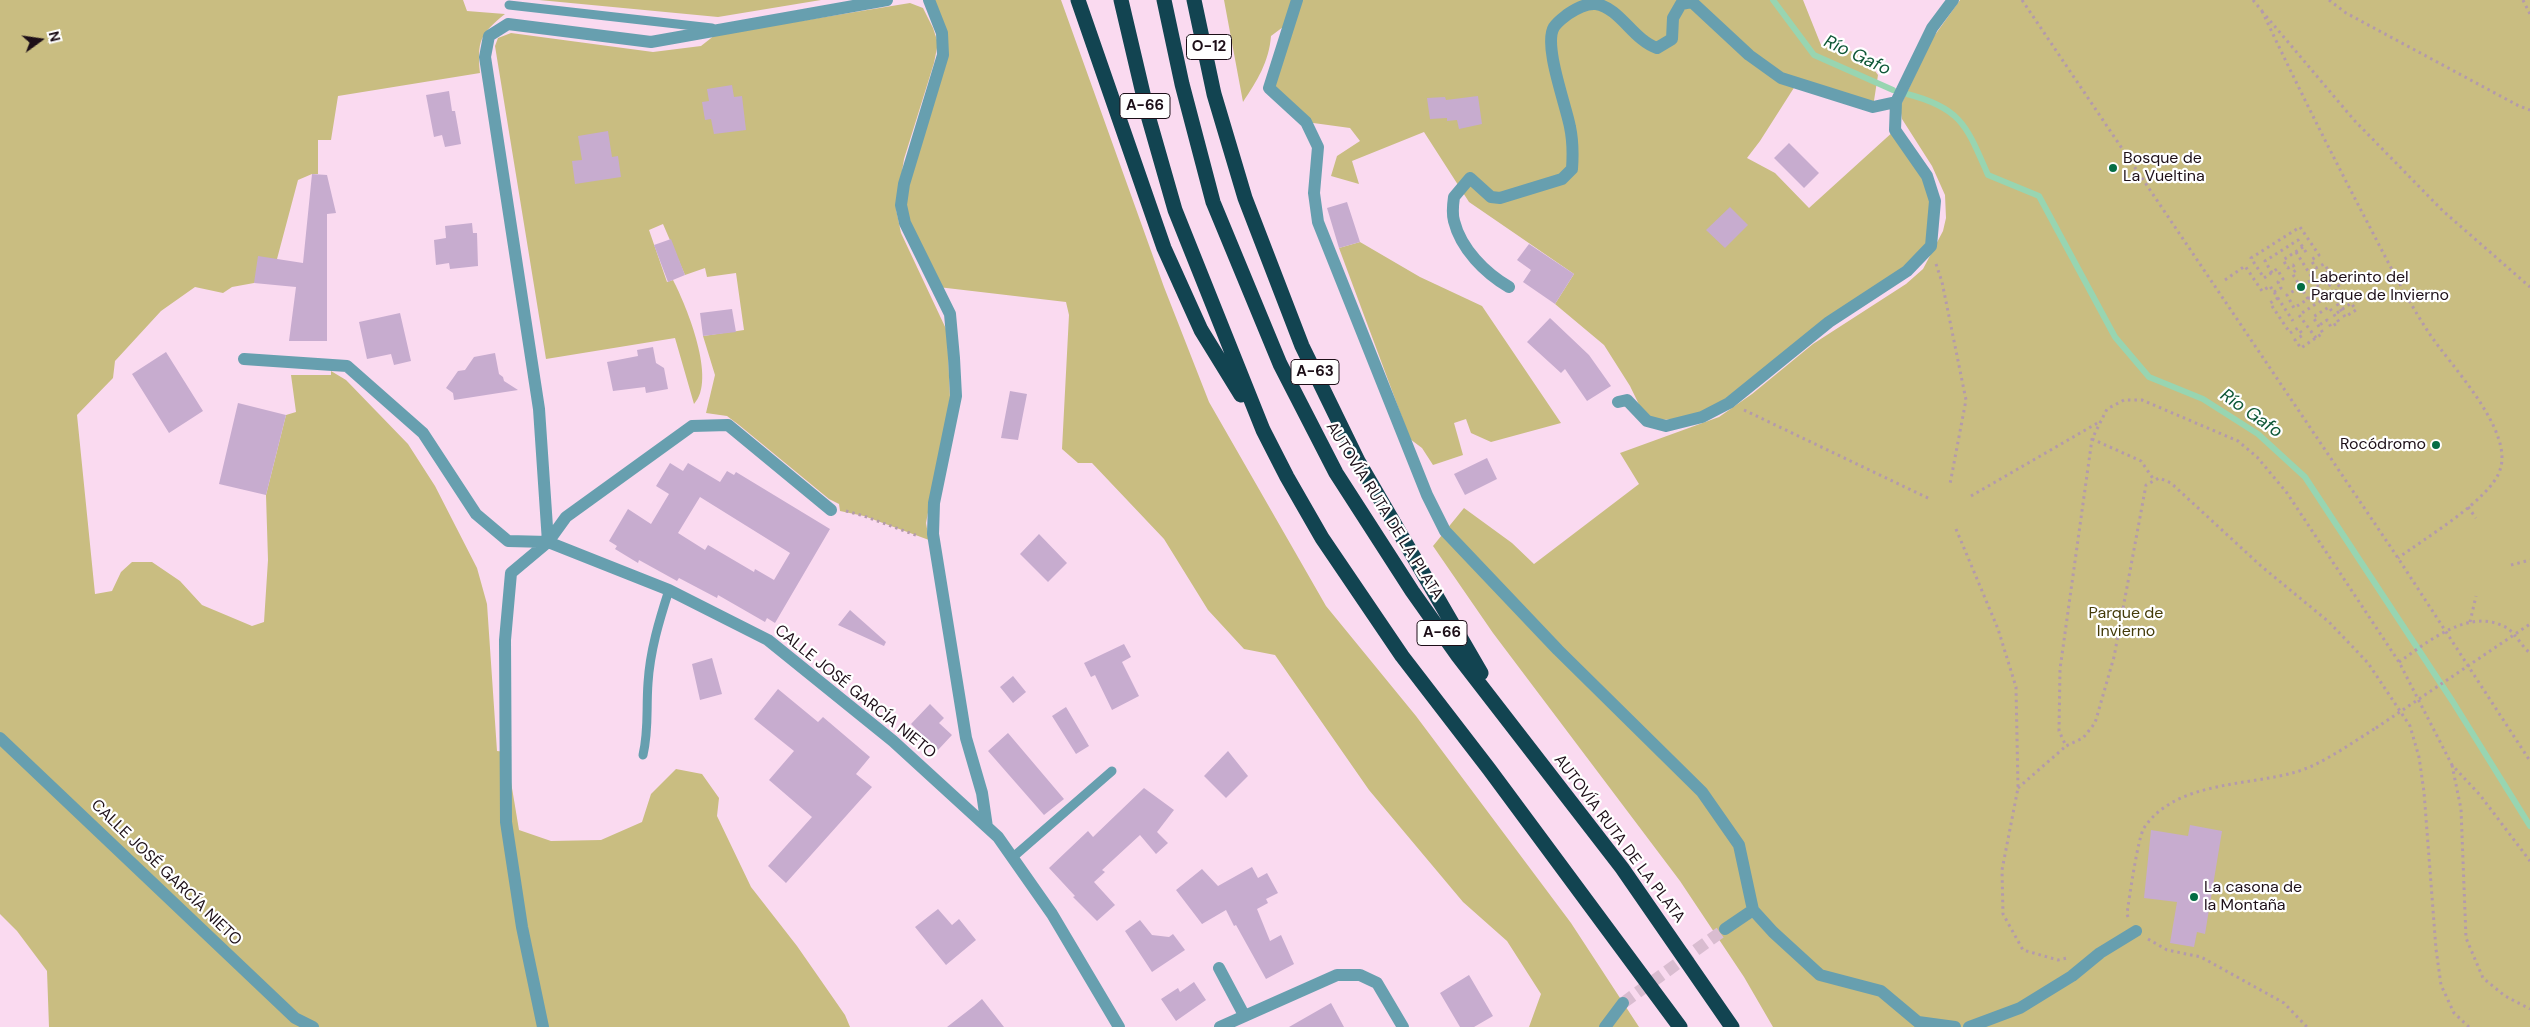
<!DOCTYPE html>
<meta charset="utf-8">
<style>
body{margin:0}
#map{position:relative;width:2530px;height:1027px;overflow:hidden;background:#fadaf0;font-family:"DM Sans",sans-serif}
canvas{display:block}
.north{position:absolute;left:15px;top:15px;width:50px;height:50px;-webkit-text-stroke:4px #fff;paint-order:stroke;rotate:76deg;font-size:14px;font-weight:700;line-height:20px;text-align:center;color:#1d0f18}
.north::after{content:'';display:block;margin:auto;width:18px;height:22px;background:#1d0f18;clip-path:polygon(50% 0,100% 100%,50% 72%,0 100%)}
</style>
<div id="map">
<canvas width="2530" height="1027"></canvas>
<div class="north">N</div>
</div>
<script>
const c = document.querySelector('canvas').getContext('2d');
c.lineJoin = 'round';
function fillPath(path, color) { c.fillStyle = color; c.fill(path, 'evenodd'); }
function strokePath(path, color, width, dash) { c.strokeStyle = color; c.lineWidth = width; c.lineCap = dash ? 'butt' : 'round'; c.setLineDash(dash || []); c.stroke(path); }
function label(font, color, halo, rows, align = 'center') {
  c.font = font + ' "DM Sans",sans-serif'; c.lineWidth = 4.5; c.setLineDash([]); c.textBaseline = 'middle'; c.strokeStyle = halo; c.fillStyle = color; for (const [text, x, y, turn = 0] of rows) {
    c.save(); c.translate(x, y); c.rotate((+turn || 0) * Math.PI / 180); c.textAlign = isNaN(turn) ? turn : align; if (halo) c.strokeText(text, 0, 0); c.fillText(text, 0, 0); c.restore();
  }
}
const green = new Path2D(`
 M0 0H463L467 11 505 14C480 34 477 41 480 73L338 96 331 140H318V174H312L298 180 277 259 254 283 232 287 223 293 195 287 161 311 115 361 113 378 77 415 95 594 112 591 121 572 132 562H152L180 581 202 605 252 626 264 622 268 560 266 495 286 415 296 412 291 375H331V371L346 380 408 444 435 486 477 568 487 604 497 751 506 752 519 830 551 841 601 840 642 822 651 794 676 769 702 774 719 798 717 816 751 887 797 946 845 1015 850 1027H49L47 971 17 931 0 914Z
 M539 0H821L718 17Z
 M929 0H1061L1164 287 1209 402 1326 606 1416 716 1571 923 1639 1027H1529L1541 994 1507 941 1463 902 1369 790 1275 655 1244 649 1208 610 1164 539 1092 463H1078L1062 449 1069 315 1066 302 938 287 905 223 904 184 943 55Z
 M1224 0H1803L1821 45 1837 47 1863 55 1878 75 1873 107 1797 83 1760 141 1747 158 1775 173 1809 208 1895 130 1935 201 1931 246 1702 417 1647 421 1630 386 1604 345 1555 304 1574 274 1469 202 1424 132 1352 161 1359 184 1331 176 1337 156 1360 141 1350 128 1306 122 1269 88 1291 21 1271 36C1269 62 1257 81 1243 102Z
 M1960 0H2530V1027H1773L1744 977 1680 881 1493 633 1433 546 1464 508 1512 543 1534 564 1639 484 1620 453 1719 417 1752 394 1813 344 1906 284 1923 269 1943 231 1946 218 1945 195 1932 166 1902 119 1900 107 1932 39Z
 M910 3 923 8 933 28 938 43 934 63 904 159 896 209 901 233 947 331 950 398 926 523 929 540 864 516 840 511 839 504 829 499 739 425 727 416 706 413 715 375 703 336 744 330 736 273 707 277 705 268 685 275 663 224 649 230 667 282 673 280C687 307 717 380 694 404L675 338 546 359 495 46 498 38 511 33 653 52 701 46 715 35Z
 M1360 242 1420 277 1482 306 1561 423 1491 442 1471 433 1466 419 1454 423 1463 455 1433 465 1422 448 1410 439 1339 248Z`);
const stream = new Path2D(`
 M1773 0 1814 55 1893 90
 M1907 94C1962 108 1967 127 1988 175L2039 196 2115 337 2149 377 2203 399 2258 434 2305 477 2453 702 2530 826`);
const building = new Path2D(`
 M732 85 734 97 742 96 746 130 714 134 711 119 705 120 702 102 709 101 707 89Z
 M449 91 452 111H455L461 144 445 147 442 135 434 137 426 95Z
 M1478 96 1482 124 1459 129 1457 120 1447 121V118L1430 119 1427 98 1445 97 1446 100Z
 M608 131 612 157 618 156 621 177 575 184 572 161 582 160 578 136Z
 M1789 143 1819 173 1804 188 1774 158Z
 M312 174 327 175 336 213 327 214V341H289L296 287 254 283 258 256 303 263Z
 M1347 202 1360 242 1339 248 1327 208Z
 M1730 207 1748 225 1725 248 1706 230Z
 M472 223 473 233H477L478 266 450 269 449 263 436 265 434 240 446 238 445 226Z
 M671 239 685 275 668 282 654 245Z
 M1529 244 1574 274 1555 304 1523 282 1531 270 1517 260Z
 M732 309 736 332 703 336 700 313Z
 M400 313 411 361 394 365 391 354 367 359 359 322Z
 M1550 318 1589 355 1611 386 1587 401 1565 369 1561 373 1527 342Z
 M653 347 656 363 664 368 668 389 646 393 645 387 613 391 607 362 638 356 637 350Z
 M166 352 203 411 169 433 132 374Z
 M495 353 499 374 503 377 504 381 518 390 454 400 453 393 446 388 458 371 465 370 474 357Z
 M1010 391 1027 394 1018 440 1001 438Z
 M238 403 286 415 266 495 219 484Z
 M1487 458 1497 479 1465 495 1454 474Z
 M670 463 683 471 688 463 720 482 727 471 734 475 736 472 830 529 775 623 767 618 765 622 718 595 717 598 679 578 677 581 639 560 638 563 615 549 617 546 609 541 628 509 651 524 669 494 656 486ZM700 497 790 553 774 580 755 569 754 572 708 545 705 550 678 533Z
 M1039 534 1067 563 1048 582 1020 554Z
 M850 610 886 642 884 646 838 625Z
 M1124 644 1131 657 1122 662 1139 696 1112 710 1095 675 1091 677 1084 663Z
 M712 658 722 694 700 700 692 664Z
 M1013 676 1026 692 1013 703 1000 687Z
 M778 689 818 722 823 717 870 757 856 774 872 787 786 883 768 866 812 817 769 780 794 751 754 719Z
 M930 704 944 718 939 723 952 735 938 750 911 724Z
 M1066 707 1089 746 1076 754 1052 716Z
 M1008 733 1064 799 1044 815 988 751Z
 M1228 751 1248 776 1226 798 1204 776Z
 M1144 788 1174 810 1157 832 1168 843 1156 854 1140 835 1102 870 1105 872 1094 882 1115 905 1097 921 1073 897 1075 896 1049 868 1088 831 1093 837Z
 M2190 825 2222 831 2205 934 2197 932 2194 947 2170 943 2177 902 2144 898 2151 830 2188 836Z
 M1252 867 1258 878 1267 873 1278 893 1266 899 1268 903 1257 909 1270 941 1281 935 1294 964 1266 979 1236 925 1234 926 1226 910 1202 924 1176 890 1202 869 1218 886Z
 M938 909 952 925 959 919 976 940 946 965 915 927Z
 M1140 920 1152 935 1169 937 1173 934 1185 950 1152 972 1125 931Z
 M1469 975 1493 1016 1474 1027H1460L1440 993Z
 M1194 982 1206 1000 1176 1021 1161 999 1178 988 1180 992Z
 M982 999 1004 1027H947L974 1006Z
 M1331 1003 1344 1027H1289Z`);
const streetTunnel = new Path2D(`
 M1623 1003 1725 929`);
const path = new Path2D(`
 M2022 0 2398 558 2530 761
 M2253 0 2262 11
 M2329 0 2346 13 2519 106 2530 110
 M2523 0 2530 14
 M2262 11C2294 79 2328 147 2363 214 2384 254 2404 295 2429 333 2450 365 2514 430 2500 470 2491 499 2424 539 2398 558
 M2266 16 2354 120 2443 211 2530 287
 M2303 247 2283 260 2288 268 2293 265 2296 270 2292 273 2308 299 2294 308 2287 295 2313 279 2322 292
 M2296 252 2313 279
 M1936 264 1942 282 1966 400 1950 484
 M2272 273 2265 261 2298 240 2308 255
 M2225 280 2245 266 2262 291 2270 286 2293 321
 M2274 292 2281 288 2278 282 2283 279 2277 269 2264 278 2251 258 2300 227 2319 255 2311 260 2316 268 2324 264 2329 271 2322 276 2328 286 2336 281 2345 296 2336 302 2345 317 2356 310 2351 303 2334 315
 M2278 298 2270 303 2290 333 2298 328 2303 335 2295 340 2301 348 2323 333 2313 317 2329 307 2339 322 2331 327 2327 320 2318 326
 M2308 299 2314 295
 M2316 338 2299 315 2340 288
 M1744 410 1930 499
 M2092 439 2141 461 2154 480
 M1971 496 2101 421
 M2468 507 2476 518
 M846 511 864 516 918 536
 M1956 529 1998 629 2016 687 2018 788 2002 870 2003 914 2023 950 2058 960 2067 958
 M2511 565 2530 560
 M2470 622 2476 596
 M2399 662C2428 642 2470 606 2507 628 2516 634 2522 647 2530 653
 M2452 765 2461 809 2466 938 2483 978 2505 996 2530 1009
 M2018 788 2066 746
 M2128 917 2127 914C2129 899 2138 837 2144 828 2175 781 2248 786 2296 772 2325 763 2351 743 2376 728
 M2148 939 2167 950 2201 957 2284 1003 2307 1027
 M2469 1027 2454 1013 2441 985 2436 949 2424 792 2419 757 2410 726 2368 663 2329 622 2261 566 2171 483 2159 478 2146 485 2114 657 2095 723 2083 738 2066 746 2059 731 2060 669 2092 439 2107 409 2124 400H2142L2238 441 2257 457 2287 493 2399 662 2452 765 2480 795 2530 861`);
const lane = new Path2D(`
 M509 5 712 28
 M643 755C649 729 646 710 648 683 650 651 659 621 669 590
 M1012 858 1112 771`);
const street = new Path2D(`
 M929 0 942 33 943 55 904 184 901 205 905 223 950 314 954 358 956 396 934 503 933 534 966 738 982 793 987 827
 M1297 0 1269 88 1306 122 1318 147 1314 193 1318 222 1427 495 1445 531 1558 650 1702 792 1739 845 1753 910 1773 932 1820 975 1881 991 1918 1022 1955 1027
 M1509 287C1485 273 1461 249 1454 221 1452 214 1453 204 1454 197L1470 178 1491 197 1500 198 1562 179 1572 169C1573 155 1573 141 1570 127 1566 105 1543 45 1554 27 1558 21 1563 18 1568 14 1577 8 1586 3 1596 4 1620 8 1633 40 1657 48L1672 39 1673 18 1681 4 1692 2 1749 55 1781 78 1873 107 1896 102
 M244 359 347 366 423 433 476 514 508 541 548 542 539 409 485 57 489 36 508 24 651 42 887 0
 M1618 402 1627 400 1647 421 1666 426 1702 417 1729 403 1829 322 1907 271 1931 246 1935 201 1927 176 1895 130 1896 102 1932 28 1953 0
 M548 542 566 517 692 426 728 425 831 510
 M0 738 295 1018 313 1027
 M1725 929 1753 910
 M1219 968 1244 1015
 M543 1027 522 927 506 822 505 640 511 573 548 542 669 590 768 640 893 741 998 837 1052 914 1119 1027
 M1220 1027 1337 975H1360L1377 983 1403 1027
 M1605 1027 1623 1003
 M1969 1027 2020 1008 2072 976 2100 953 2136 931`);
const highway = new Path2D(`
 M1078 0 1164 248 1201 330 1241 395
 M1121 0 1149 119 1175 210 1263 430 1287 477 1322 538 1402 656 1489 769 1680 1027
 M1164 0 1182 84 1213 202 1280 364 1336 473 1412 591 1458 656 1622 868 1732 1027
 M1194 0 1214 94 1245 198 1302 346 1358 461 1481 673`);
const pathBridge = new Path2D(`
 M2376 728 2530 624`);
const markers = [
 [2113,168,5,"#046d44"],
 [2301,287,5,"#046d44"],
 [2436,445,5,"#046d44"],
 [2194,897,5,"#046d44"]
];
const shields = [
 [1209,47,45],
 [1145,106,50],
 [1315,372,48],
 [1442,633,50]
];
const shieldNames = [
 ["O-12",1209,47],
 ["A-66",1145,106],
 ["A-63",1315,372],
 ["A-66",1442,633]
];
const poiNames = [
 ["Bosque de",2123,159],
 ["La Vueltina",2123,177],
 ["Laberinto del",2311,278],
 ["Parque de Invierno",2311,296],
 ["Rocódromo",2426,445,"right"],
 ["La casona de",2204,888],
 ["la Montaña",2204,906]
];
const streetNames = [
 ["AUTOVÍA RUTA DE LA PLATA",1384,511,58],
 ["CALLE JOSÉ GARCÍA NIETO",855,692,39],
 ["AUTOVÍA RUTA DE LA PLATA",1619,839,53],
 ["CALLE JOSÉ GARCÍA NIETO",166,873,44]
];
const parkNames = [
 ["Parque de",2126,614],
 ["Invierno",2126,632]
];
const waterNames = [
 ["Río Gafo",1857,56,25],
 ["Río Gafo",2251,414,35]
];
fillPath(green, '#c9bd81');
strokePath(stream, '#98d5b1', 6);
fillPath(building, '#c7accf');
strokePath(streetTunnel, '#d9bcd0', 12, [12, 6]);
strokePath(path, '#b49aac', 3, [2.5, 4]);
strokePath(lane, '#679faf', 9);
strokePath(street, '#679faf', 12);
strokePath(highway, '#124451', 15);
strokePath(pathBridge, '#b49aac', 3, [2.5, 4]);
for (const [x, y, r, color] of markers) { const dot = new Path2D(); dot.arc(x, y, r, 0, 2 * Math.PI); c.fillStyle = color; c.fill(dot); strokePath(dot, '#fff', 2); }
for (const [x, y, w] of shields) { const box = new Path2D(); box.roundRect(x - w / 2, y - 12.5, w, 25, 4); c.fillStyle = '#fff'; c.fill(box); strokePath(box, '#1d0f18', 1); }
label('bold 15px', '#1d0f18', null, shieldNames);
label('16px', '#1d0f18', '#fff', poiNames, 'left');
label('16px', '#1d0f18', '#fff', streetNames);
label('16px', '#443b09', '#fff', parkNames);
label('italic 18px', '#0f5838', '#fff', waterNames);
</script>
